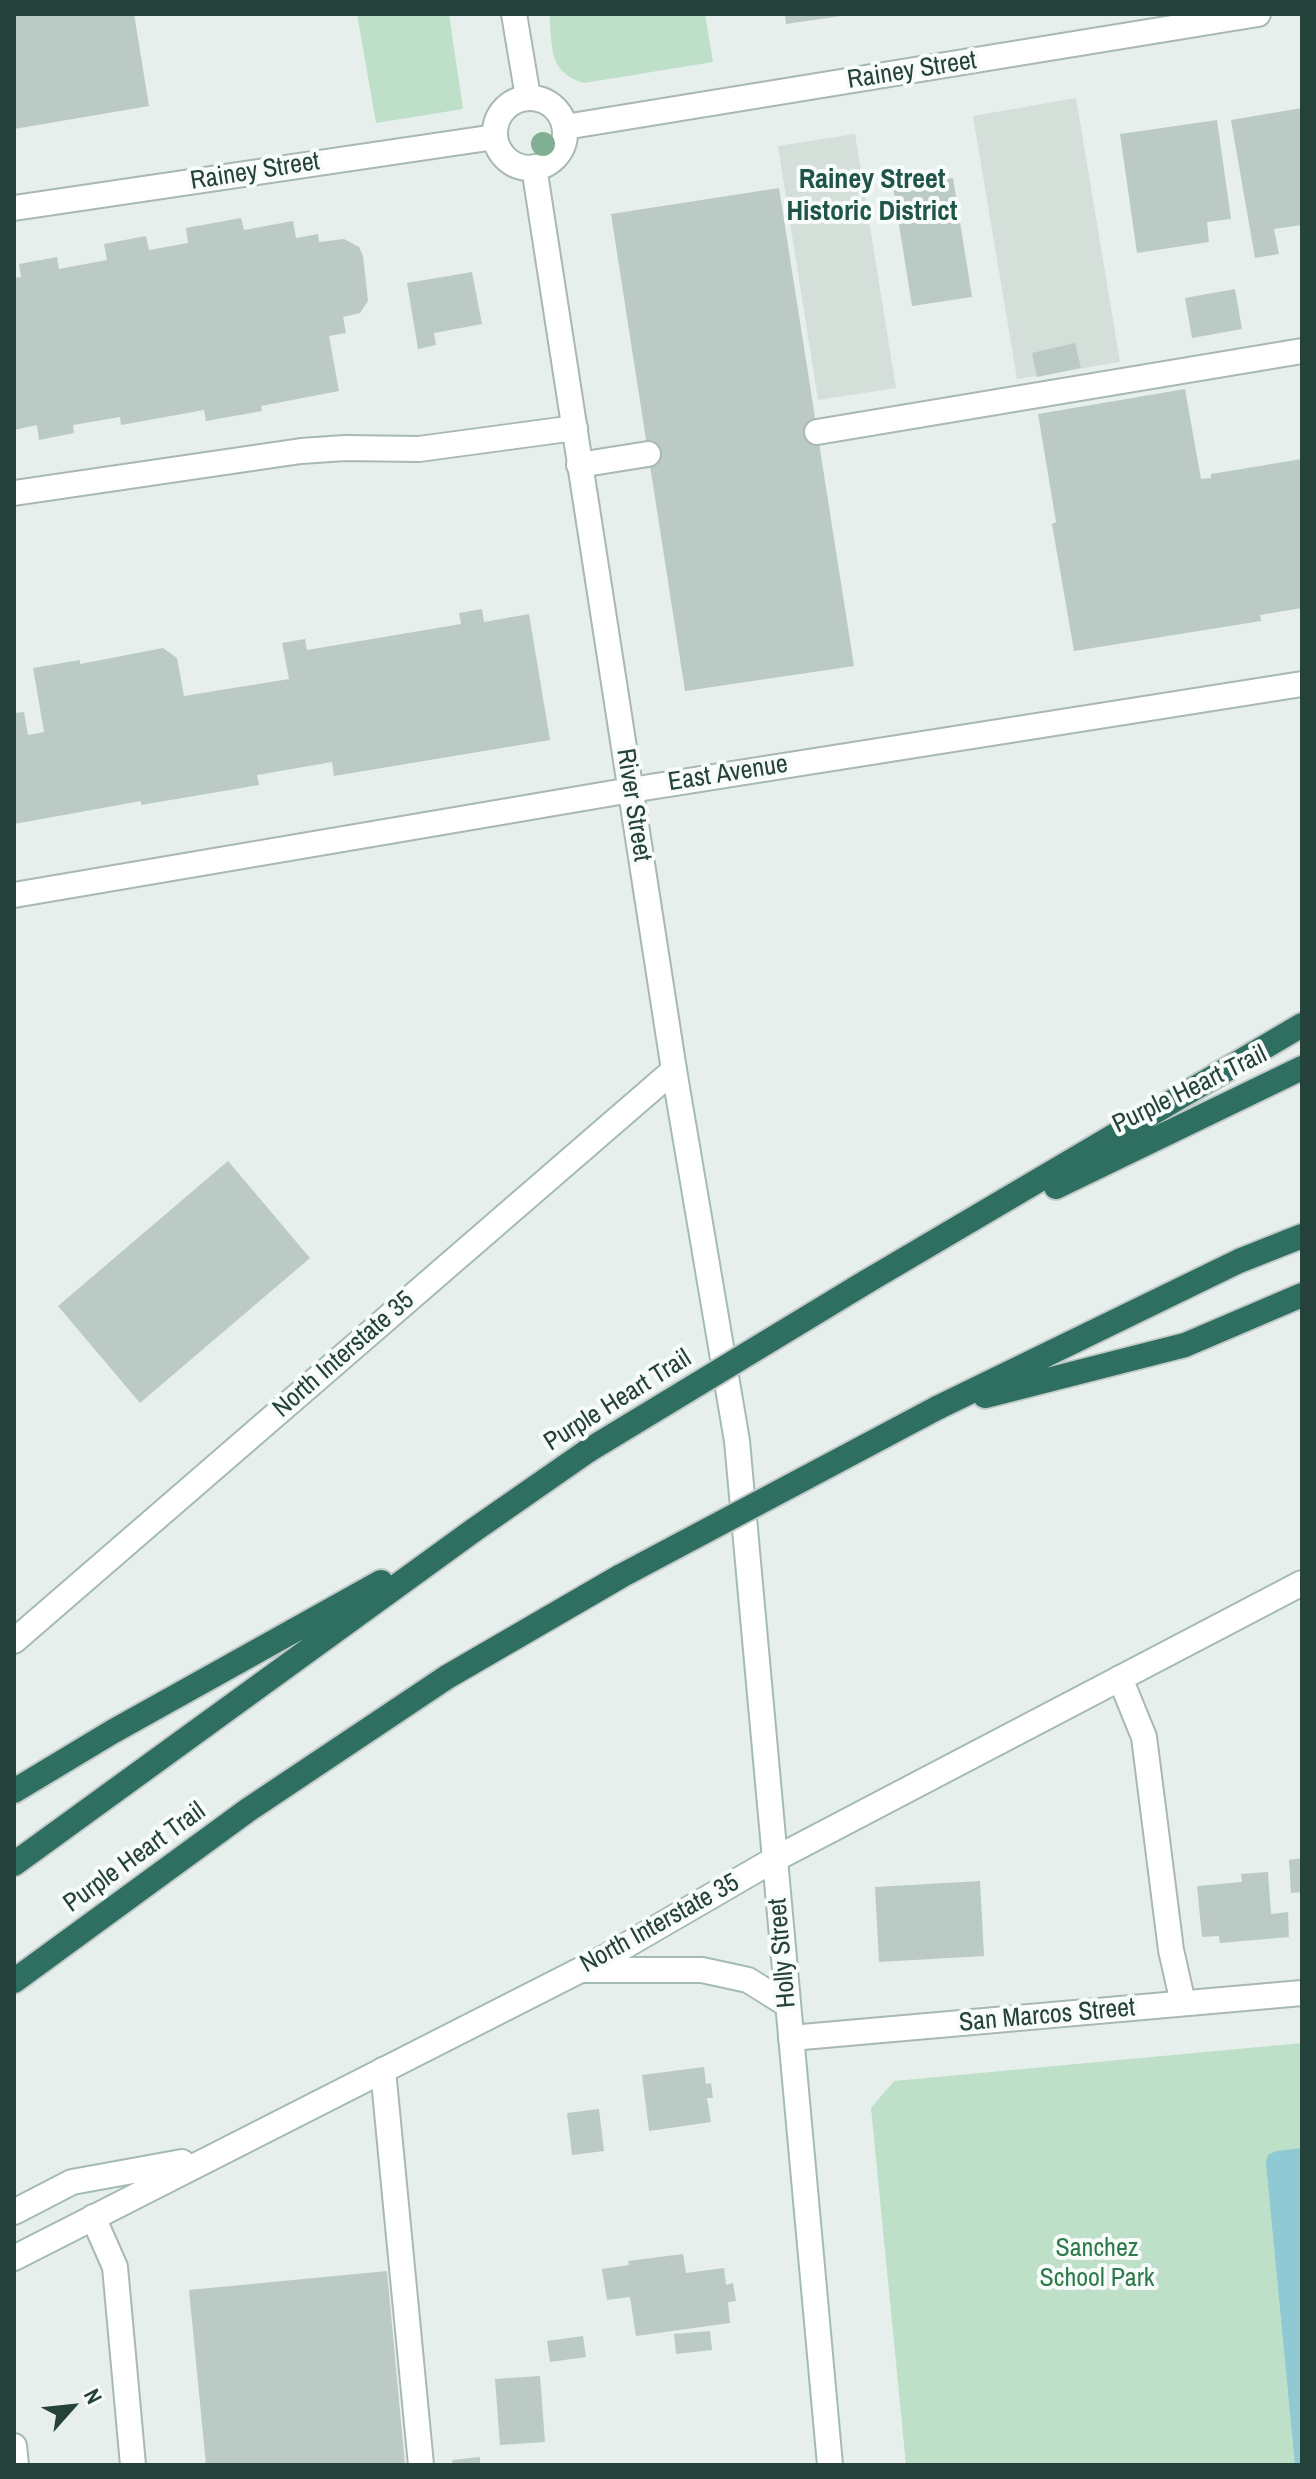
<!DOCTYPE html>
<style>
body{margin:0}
#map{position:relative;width:1316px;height:2479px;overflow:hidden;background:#e6efeb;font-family:"Archivo Narrow",sans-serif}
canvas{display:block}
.frame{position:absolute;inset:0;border:16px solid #24423a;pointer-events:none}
.north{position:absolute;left:32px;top:2367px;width:80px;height:80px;-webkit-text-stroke:6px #f7fbf9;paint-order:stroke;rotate:63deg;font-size:22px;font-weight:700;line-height:32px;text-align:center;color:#24423a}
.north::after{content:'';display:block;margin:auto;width:28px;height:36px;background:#24423a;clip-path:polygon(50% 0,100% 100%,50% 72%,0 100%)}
</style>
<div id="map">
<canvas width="1316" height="2479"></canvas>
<div class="frame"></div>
<div class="north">N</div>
</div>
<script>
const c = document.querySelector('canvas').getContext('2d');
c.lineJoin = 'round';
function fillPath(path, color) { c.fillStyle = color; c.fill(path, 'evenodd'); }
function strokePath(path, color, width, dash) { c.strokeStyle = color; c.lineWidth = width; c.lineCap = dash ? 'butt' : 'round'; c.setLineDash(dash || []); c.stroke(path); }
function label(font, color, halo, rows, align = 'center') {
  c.font = font + ' "Archivo Narrow",sans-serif'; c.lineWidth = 8; c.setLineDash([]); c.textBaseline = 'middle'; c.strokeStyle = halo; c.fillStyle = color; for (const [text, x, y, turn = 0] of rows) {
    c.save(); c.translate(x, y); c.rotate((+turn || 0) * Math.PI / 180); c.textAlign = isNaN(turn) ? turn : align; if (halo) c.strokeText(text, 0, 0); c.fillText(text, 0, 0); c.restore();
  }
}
const built = new Path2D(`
 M1076 98 1120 362 1017 379 973 116Z
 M855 134 896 388 818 400 778 146Z`);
const green = new Path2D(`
 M357 14H449L463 109 376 123Z
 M549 14H705L713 62 584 83C547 72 553 47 549 14Z
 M1302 2043V2465H906L871 2108 894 2081Z`);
const water = new Path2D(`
 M1302 2148V2465H1295L1266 2163 1268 2155 1276 2151Z`);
const building = new Path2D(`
 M14 14H134L149 106 14 129Z
 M785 14H841V16L786 24Z
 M1302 108V225L1274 229 1279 254 1255 258 1231 120Z
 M1217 120 1231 219 1207 222 1209 242 1137 253 1120 134Z
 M953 178 972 297 912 306 893 187Z
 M779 188 854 666 685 691 611 214Z
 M241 218 244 230 293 221 296 238 318 234 319 242 344 239 359 247 363 256 368 301 360 313 343 317 346 333 329 336 339 391 261 406 262 411 206 421 204 410 121 425 120 417 73 425 74 433 39 440 37 425 14 430V278L21 277 19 264 57 257 59 269 107 260 104 244 146 236 149 250 188 243 186 228Z
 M472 272 482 324 434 333 436 345 418 349 407 283Z
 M1235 289 1242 329 1192 338 1185 298Z
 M1075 343 1081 368 1037 377 1032 353Z
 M1185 389 1201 479 1211 478V474L1302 459V608L1260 615 1261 621 1074 651 1052 524 1056 522 1038 414Z
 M482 609 484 622 529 614 550 740 334 776 332 762 257 775 259 785 141 805V801L14 824V713L24 712 28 735 44 732 33 668 80 660V664L163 648 177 658 184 696 289 679 282 643 305 639 307 650 461 624 459 613Z
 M228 1161 310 1258 140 1403 58 1306Z
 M1302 1858V1892L1291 1893 1289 1860Z
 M1268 1872 1271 1914 1288 1912 1289 1937 1220 1943 1219 1936 1202 1937 1197 1886 1242 1882 1241 1874Z
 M980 1881 984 1956 879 1962 875 1887Z
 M704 2067 706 2084 711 2083 713 2098H707L711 2122 649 2131 642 2075Z
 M599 2109 604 2151 572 2155 567 2113Z
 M683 2254 686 2273 724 2268 726 2285 733 2283 736 2301 728 2302 730 2323 636 2336 630 2297 607 2300 602 2269 629 2265 628 2261Z
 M387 2271 405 2465H206L189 2290Z
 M710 2331 712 2350 676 2354 674 2334Z
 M583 2336 586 2357 550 2362 547 2341Z
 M540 2376 545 2442 500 2445 495 2379Z
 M480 2457V2465H453L452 2460Z`);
const lane = new Path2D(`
 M817 432 1302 351
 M579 465 648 454
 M14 493 301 451 345 448 419 449 575 428
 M1120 1678 1144 1737 1171 1950 1183 2003
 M383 2070 421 2465
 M93 2217 115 2267 133 2465`);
const street = new Path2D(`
 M514 14 528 97
 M495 133a35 35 0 1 1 70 0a35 35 0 1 1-70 0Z
 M565 127 1258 14
 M534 167 674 1070
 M14 208 495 137
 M14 895 631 790 1302 684
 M791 2038 1302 1993
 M14 2446 16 2465`);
const secondary = new Path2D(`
 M674 1070 737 1441 830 2465
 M14 1641 674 1070
 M587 1970H702L748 1980 788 2005
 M14 2212 72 2182 182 2162
 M14 2258 606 1957 775 1859 1302 1583`);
const highway = new Path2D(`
 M1056 1187 1302 1068
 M866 1282 1302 1025
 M985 1396 1185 1345 1302 1295
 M937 1408 1239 1261 1302 1236
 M14 1791 112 1732 381 1582
 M14 1864 474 1530 589 1450
 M14 1981 248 1810 447 1677 621 1576`);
const highwayBridge = new Path2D(`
 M589 1450 866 1282
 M621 1576 937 1408`);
const trees = [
 [543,144]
];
const streetNames = [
 ["Rainey Street",912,71,-9],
 ["Rainey Street",255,172,-9],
 ["East Avenue",728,774,-9],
 ["River Street",633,805,81],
 ["Purple Heart Trail",1190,1090,-26],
 ["North Interstate 35",344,1355,-41],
 ["Purple Heart Trail",618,1401,-32],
 ["Purple Heart Trail",135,1858,-36],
 ["North Interstate 35",660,1924,-29],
 ["Holly Street",783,1953,-95],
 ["San Marcos Street",1047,2016,-5]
];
const parkNames = [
 ["Sanchez",1097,2249],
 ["School Park",1097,2279]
];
const neighbourhoodNames = [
 ["Rainey Street",872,180],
 ["Historic District",872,212]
];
fillPath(built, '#d4dfda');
fillPath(green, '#bfe0c8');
fillPath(water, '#8ec9d4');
fillPath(building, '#bbcac4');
strokePath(lane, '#a8b8b2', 28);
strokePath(street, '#a8b8b2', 28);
strokePath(secondary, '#a4bbb3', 28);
strokePath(highway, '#c2cac8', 28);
strokePath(lane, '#fff', 24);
strokePath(street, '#fff', 24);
strokePath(secondary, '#fff', 24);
strokePath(highway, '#2f6f62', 24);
strokePath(highwayBridge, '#c2cac8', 28, []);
strokePath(highwayBridge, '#2f6f62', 24);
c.fillStyle = '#80af93';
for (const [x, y] of trees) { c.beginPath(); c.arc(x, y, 12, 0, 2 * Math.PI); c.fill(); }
label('26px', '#24423a', '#f7fbf9', streetNames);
label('26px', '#2d7a4b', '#f7fbf9', parkNames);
label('bold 28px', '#1f5548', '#f7fbf9', neighbourhoodNames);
</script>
